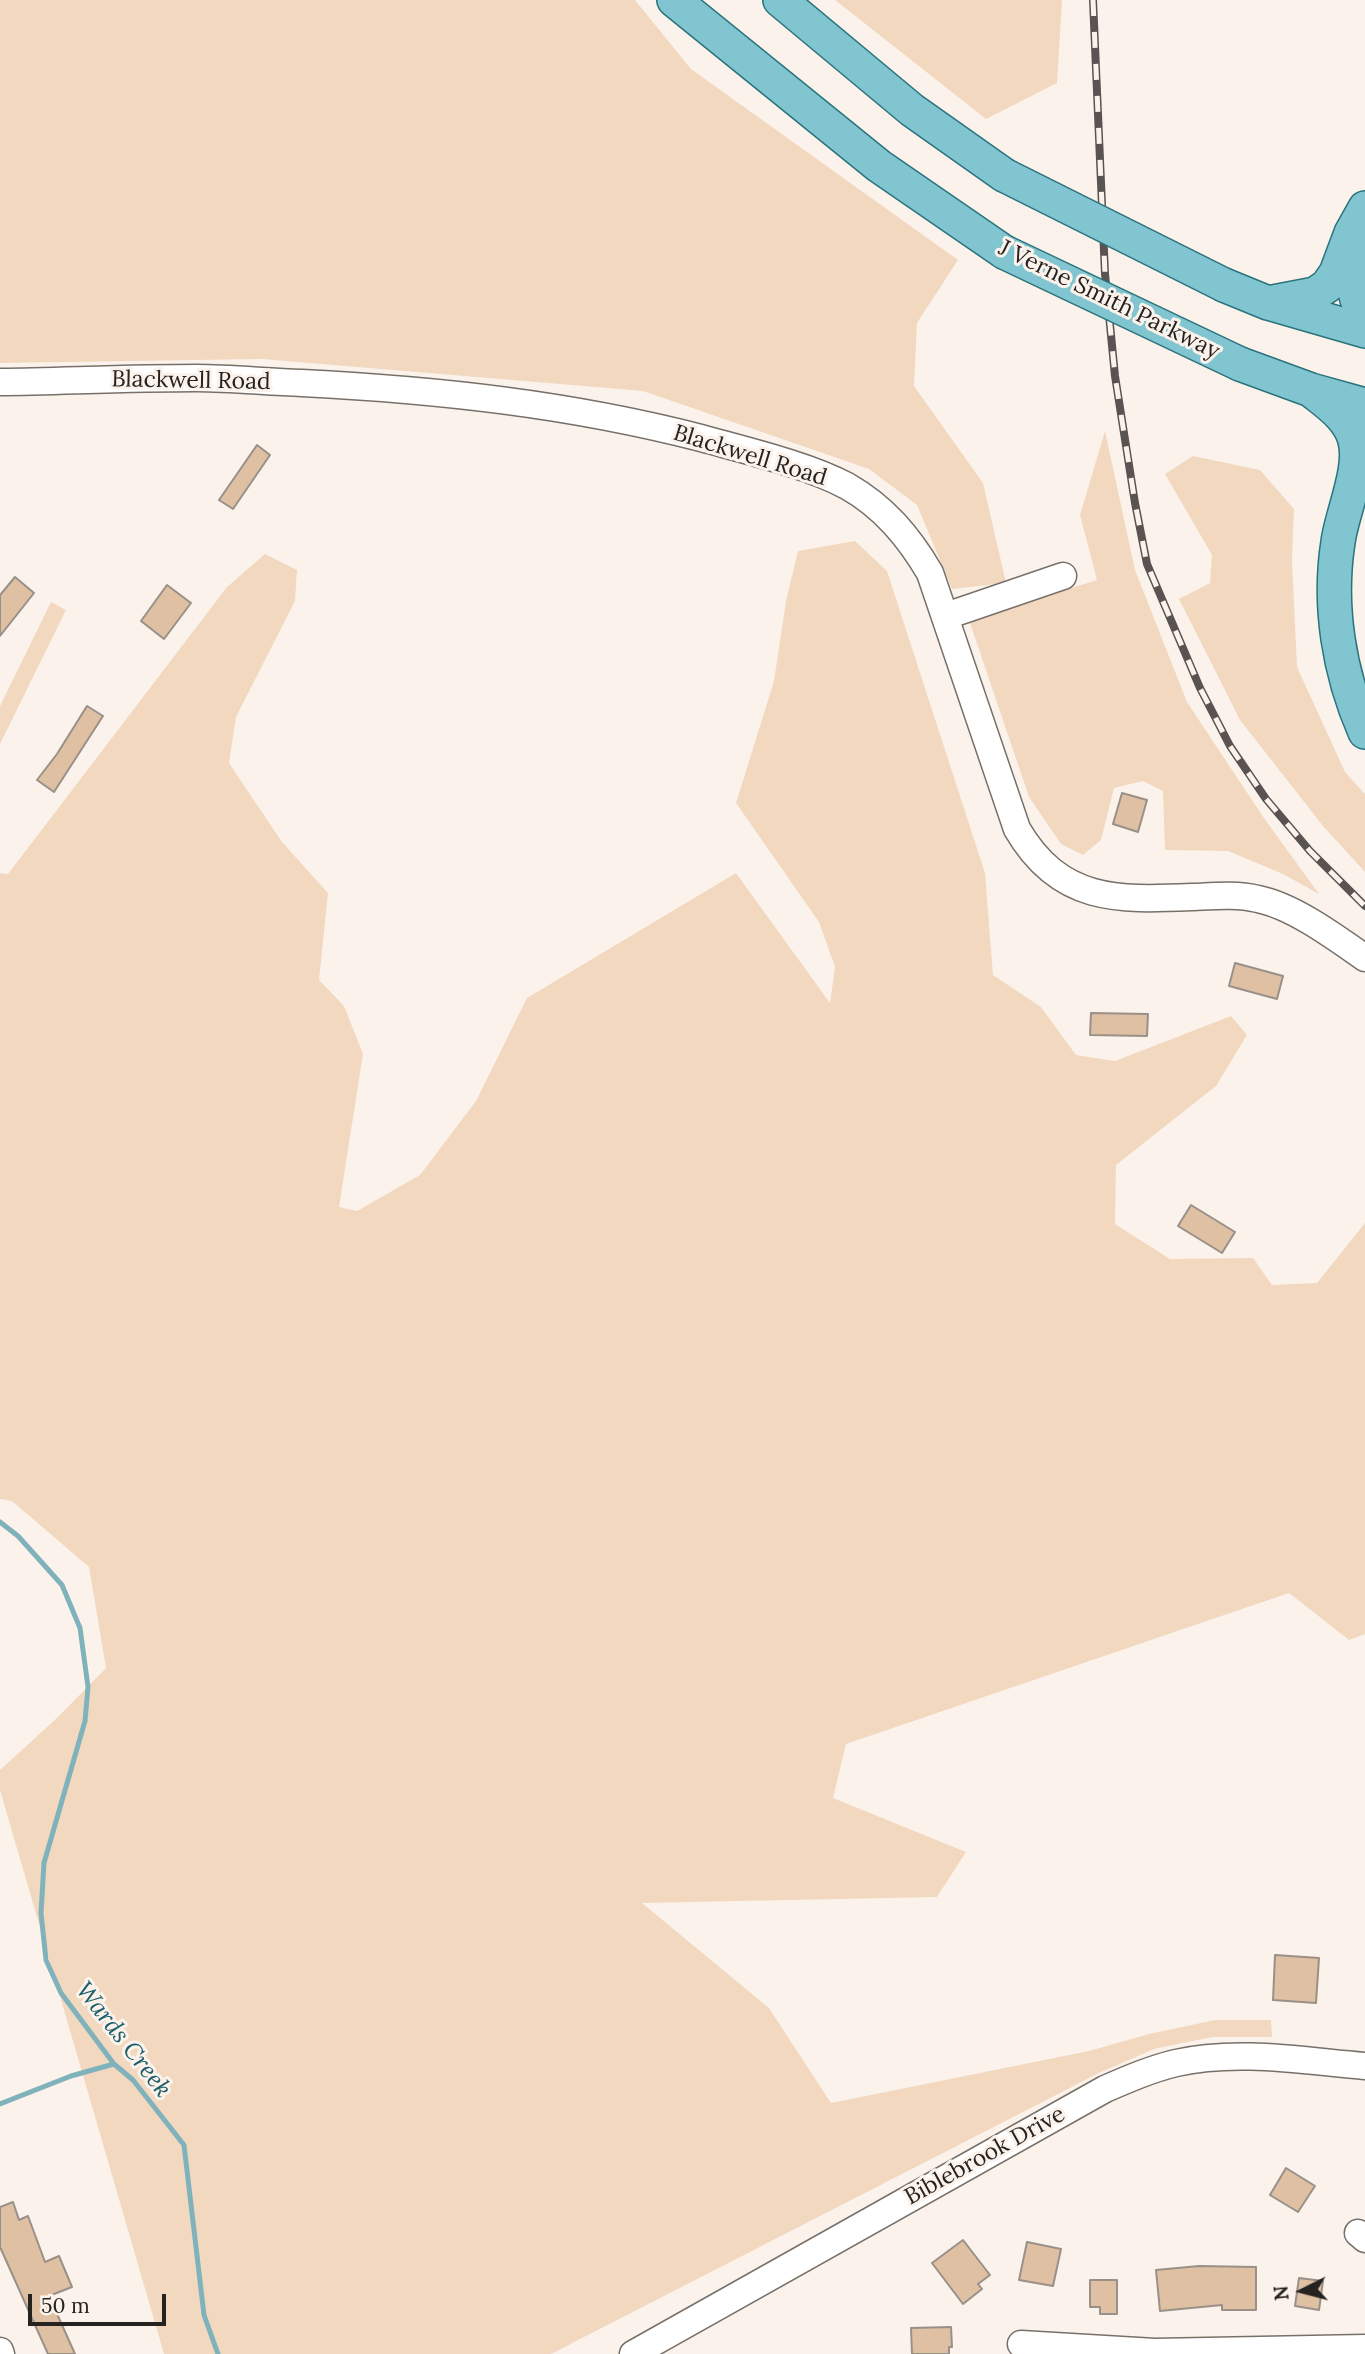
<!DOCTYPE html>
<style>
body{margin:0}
#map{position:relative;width:1365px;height:2354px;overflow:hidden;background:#fbf3eb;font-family:Lora,serif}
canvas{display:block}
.north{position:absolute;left:1267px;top:2256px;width:70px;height:70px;-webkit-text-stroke:5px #fbf3eb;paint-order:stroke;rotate:264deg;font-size:19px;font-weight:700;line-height:28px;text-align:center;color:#252220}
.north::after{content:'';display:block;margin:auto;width:24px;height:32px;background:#252220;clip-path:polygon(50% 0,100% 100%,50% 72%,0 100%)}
.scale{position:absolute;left:28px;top:2294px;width:138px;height:32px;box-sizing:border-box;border:4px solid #252220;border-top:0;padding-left:9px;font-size:21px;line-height:24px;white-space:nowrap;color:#252220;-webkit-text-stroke:5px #fbf3eb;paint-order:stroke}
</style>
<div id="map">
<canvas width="1365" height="2354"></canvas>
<div class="north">N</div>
<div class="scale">50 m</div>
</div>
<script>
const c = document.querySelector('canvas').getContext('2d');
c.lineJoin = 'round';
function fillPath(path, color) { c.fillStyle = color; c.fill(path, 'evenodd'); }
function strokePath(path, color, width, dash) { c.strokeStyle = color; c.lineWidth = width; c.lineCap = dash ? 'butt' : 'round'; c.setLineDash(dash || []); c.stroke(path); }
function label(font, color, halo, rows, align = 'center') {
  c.font = font + ' Lora,serif'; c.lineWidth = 6; c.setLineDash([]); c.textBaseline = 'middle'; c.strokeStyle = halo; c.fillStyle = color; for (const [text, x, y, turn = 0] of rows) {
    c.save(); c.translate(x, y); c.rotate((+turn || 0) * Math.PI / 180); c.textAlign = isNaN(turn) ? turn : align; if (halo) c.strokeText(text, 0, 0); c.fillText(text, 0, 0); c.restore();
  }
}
const green = new Path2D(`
 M0 0H635L691 69 958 260 917 323 914 386 983 483 1006 583 952 589 917 505 869 469 643 391 262 359 0 363Z
 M835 0H1062L1057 83 986 119Z
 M1105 431 1135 570 1187 702 1264 818 1319 894 1283 874 1228 851 1165 850 1163 791 1143 781 1114 788 1101 840 1083 855 1061 844 1029 797 969 620 1097 580 1080 515Z
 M1193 456 1260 470 1294 509 1292 561 1297 667 1345 772 1365 794V872L1323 826 1240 720 1179 599 1210 583 1212 555 1165 474Z
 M855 541 887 571 985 873 993 975 1041 1007 1076 1055 1115 1061 1231 1016 1247 1035 1216 1086 1116 1165 1115 1224 1170 1259 1253 1258 1272 1285 1317 1283 1365 1223V1634L1349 1640 1289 1593 846 1744 833 1798 966 1852 937 1897 642 1903 769 2008 831 2103 1089 2051 1149 2034 1215 2020H1271L1272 2037H1212L1154 2049 1099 2073 551 2354H164L0 1790V1770L58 1717 106 1668 89 1567 12 1501 0 1499V873L8 874 227 587 265 554 297 570 295 601 236 717 229 763 282 842 328 893 319 980 344 1006 363 1054 339 1207 357 1211 420 1175 476 1101 527 998 736 873 830 1003 835 967 819 922 736 803 774 681 786 601 798 551Z
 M51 602 66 610 0 744V706Z`);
const stream = new Path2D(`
 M0 1522 18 1536 62 1585 80 1628 88 1687 85 1721 44 1863 41 1913 46 1960 61 1993 114 2064 133 2080 184 2145 204 2315 218 2354
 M0 2104 71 2076 114 2064`);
const building = new Path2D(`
 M257 445 270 455 233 509 219 500Z
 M15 577 34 593 0 636V595Z
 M167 585 191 603 164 639 141 621Z
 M87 706 103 716 54 792 37 780 57 754Z
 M1122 793 1147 800 1138 832 1113 824Z
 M1235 963 1283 976 1277 999 1229 986Z
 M1091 1013 1148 1014 1147 1036 1090 1035Z
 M1191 1205 1235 1232 1222 1253 1178 1226Z
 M1275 1955 1319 1958 1316 2003 1273 2000Z
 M1286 2168 1315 2186 1298 2212 1270 2195Z
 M13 2202 19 2220 28 2216 45 2262 59 2256 72 2287 49 2296 75 2354H48L0 2247V2207Z
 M963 2240 990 2275 978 2284 982 2289 963 2304 932 2263Z
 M1027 2242 1061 2249 1053 2286 1019 2280Z
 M1199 2266 1256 2267V2310H1222V2305L1160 2311 1156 2270Z
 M1299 2278 1323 2281 1319 2310 1295 2306Z
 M1090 2280H1117V2314H1100V2307H1090Z
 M951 2327 952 2347H949V2354H912L911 2328Z`);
const minor = new Path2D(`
 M0 382C65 381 131 378 196 378 232 378 267 382 302 383 438 390 569 404 701 438 744 450 808 465 847 486 884 507 909 537 930 573L1017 829C1060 903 1118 900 1194 897 1215 896 1237 894 1258 899 1293 906 1335 937 1365 958
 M946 616 1063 576
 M1358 2233 1365 2239
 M1021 2344 1155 2352 1365 2348
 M0 2351 1 2354
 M633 2354 1105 2089C1128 2079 1151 2069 1176 2063 1237 2049 1304 2061 1365 2066`);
const major = new Path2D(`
 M674 0 879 166 1004 252
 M780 0 912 110 1004 175
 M1364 246C1354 276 1348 288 1365 316
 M1224 285 1268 303 1365 331
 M1268 303 1315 294 1327 286 1336 273 1351 233 1365 208
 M1240 364 1311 390 1365 405
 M1311 390C1328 404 1347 416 1354 437 1364 466 1342 512 1338 542 1328 606 1339 673 1365 732`);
const rail = new Path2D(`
 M1093 0 1105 274 1115 376 1135 503 1147 564 1200 688 1230 746 1266 799 1310 851 1365 906`);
const majorBridge = new Path2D(`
 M1004 175 1224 285
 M1004 252 1240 364`);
const streetNames = [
 ["J Verne Smith Parkway",1109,300,26],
 ["Blackwell Road",191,381,1],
 ["Blackwell Road",750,456,17],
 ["Biblebrook Drive",985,2156,-29]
];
const waterNames = [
 ["Wards Creek",123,2040,52]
];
fillPath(green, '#f3d8c0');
strokePath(stream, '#80b2bb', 5);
fillPath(building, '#e0c0a3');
strokePath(building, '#989089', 2);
strokePath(minor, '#777069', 29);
strokePath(major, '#2a737d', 36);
strokePath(minor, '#fff', 26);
strokePath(major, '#80c5cf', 33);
strokePath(rail, '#595451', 8);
strokePath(rail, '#fbf3eb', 5, [16]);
strokePath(majorBridge, '#2a737d', 36, []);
strokePath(majorBridge, '#80c5cf', 33);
label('23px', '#252220', '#fbf3eb', streetNames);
label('italic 24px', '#1b5e69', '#fbf3eb', waterNames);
</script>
